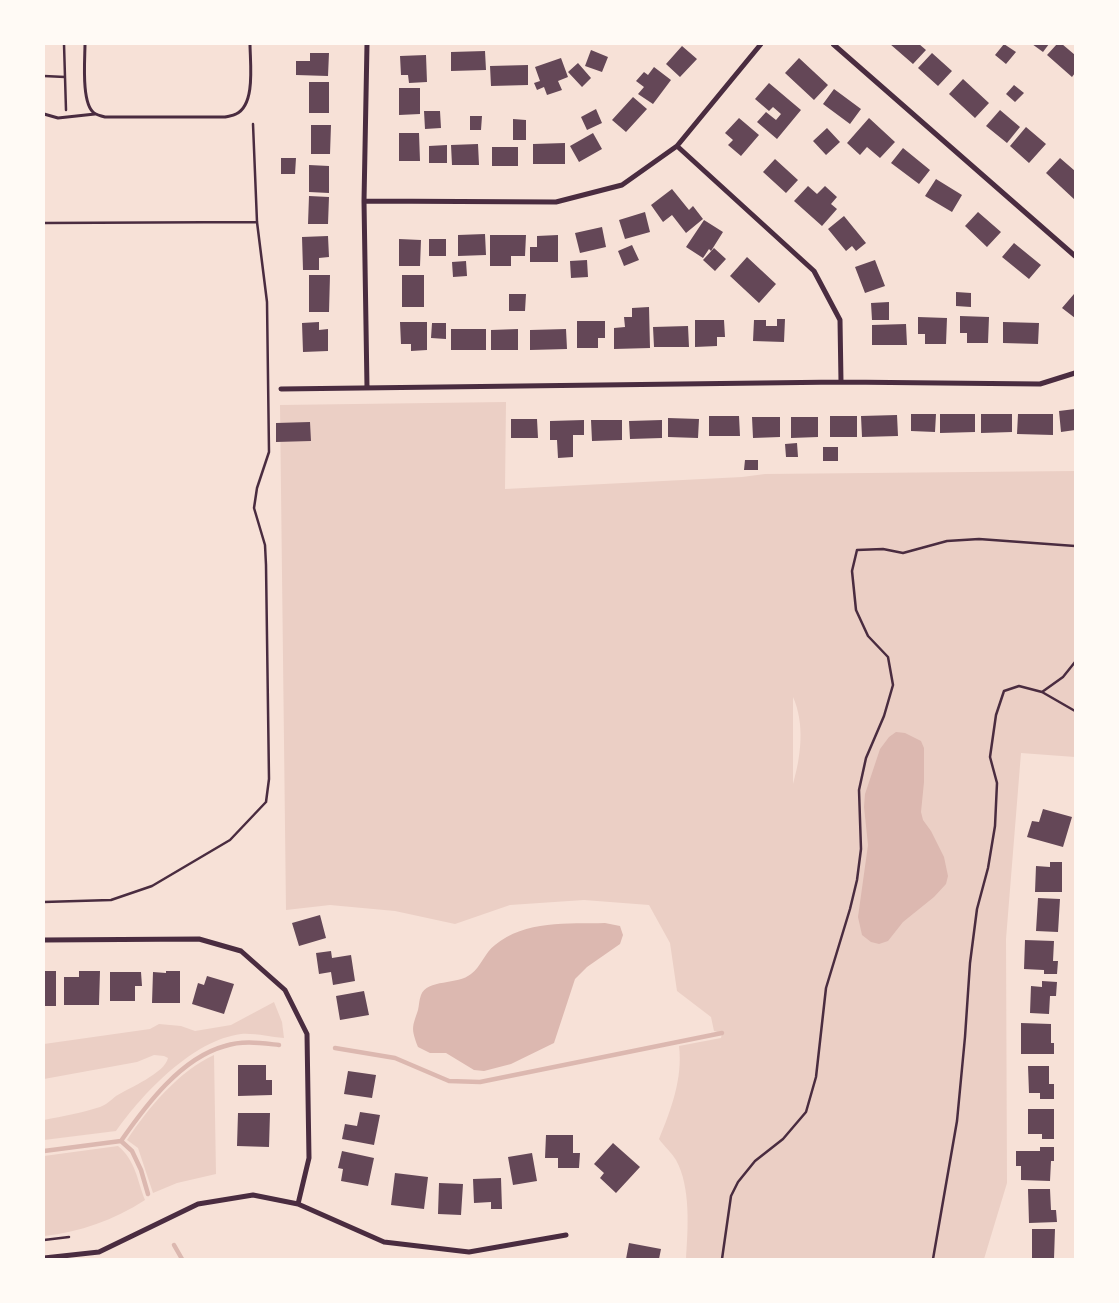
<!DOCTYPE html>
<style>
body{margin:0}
#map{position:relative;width:1119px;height:1303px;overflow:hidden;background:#f7e1d7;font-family:"Source Sans 3",sans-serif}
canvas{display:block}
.frame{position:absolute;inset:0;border:45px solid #fffaf5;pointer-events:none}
</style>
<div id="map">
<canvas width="1119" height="1303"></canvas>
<div class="frame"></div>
</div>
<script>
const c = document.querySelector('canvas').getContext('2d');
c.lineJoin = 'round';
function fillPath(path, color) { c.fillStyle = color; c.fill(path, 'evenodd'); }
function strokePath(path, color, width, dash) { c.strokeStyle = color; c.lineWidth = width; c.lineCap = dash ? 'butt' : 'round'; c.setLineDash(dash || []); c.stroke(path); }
const green = new Path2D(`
 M506 402 505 489 742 477 765 474 1075 471V757L1021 753 1006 939 1007 1183 984 1259H686C688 1229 691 1187 676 1160 672 1153 664 1146 659 1139 671 1110 683 1078 679 1046L721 1038 722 1033 714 1031 711 1017 677 991 670 943 649 905 584 900 510 905 455 924 395 911 330 905 286 910 280 405ZM793 697C805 724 801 756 793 784Z
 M274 1002 282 1022 284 1038C270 1037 255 1033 241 1034 193 1040 143 1093 116 1131L44 1140V1120C63 1116 82 1113 100 1107 106 1105 111 1100 116 1096 129 1088 165 1073 168 1058L164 1056 154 1055 137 1062 44 1079V1044L150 1029 159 1024 181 1026 195 1031 231 1025Z
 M214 1055 216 1174 177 1183 153 1193 138 1148 127 1140C148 1108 179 1071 214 1055Z
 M118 1146C136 1161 137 1180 145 1200 114 1220 80 1232 44 1236V1156Z`);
const water = new Path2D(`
 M896 732 905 733 921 741 924 748V782L921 812 923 820 931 831 944 857 948 876 946 884 934 897 903 922 888 941 879 944 871 942 862 935 858 917 868 845 864 807 865 794 880 749 889 737Z
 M605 923 620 926 623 935 620 944 587 967 575 979 554 1043 511 1064 484 1071 474 1070 446 1053H430L418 1047C411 1028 412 1028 418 1010 419 1006 419 1000 421 995 427 979 458 985 471 974 481 967 485 952 495 945 525 920 568 924 605 923Z`);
const stream = new Path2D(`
 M335 1048 395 1058 449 1081 480 1082 722 1033
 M121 1141 132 1151 141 1170 148 1194
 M44 1151 121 1141C146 1105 181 1058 225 1046 243 1040 261 1043 279 1045
 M174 1245 182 1259`);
const building = new Path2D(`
 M890 44H919L926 50 913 64Z
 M1004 44 1016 52 1006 64 995 55Z
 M1032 44H1049L1043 52Z
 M1057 44H1062L1075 55V73L1072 77 1047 55Z
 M682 46 697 59 680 77 666 64Z
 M591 50 608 57 602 72 585 66Z
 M485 51 486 70 451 71V52Z
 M310 53H329L328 76 296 75V61H310Z
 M932 53 952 71 938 86 918 68Z
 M426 55 427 82 409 83 408 75H401L400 56Z
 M561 58 568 77 558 81 562 90 547 95 544 87 537 90 534 83 540 81 535 67Z
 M799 58 828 85 814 100 785 73Z
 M578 63 591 78 582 87 568 72Z
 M528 65V85L491 86 490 66Z
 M654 67 671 80 653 104 638 94 644 87 636 81 644 72 648 75Z
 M963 79 989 103 975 118 949 94Z
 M309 82H329V113H309Z
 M769 83 801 110 777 139 757 122 766 112 776 120 781 114 773 107 769 111 755 99Z
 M1014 85 1024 93 1015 102 1006 94Z
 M399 88H420V114L399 115Z
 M834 89 861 109 850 124 823 104Z
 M633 97 647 109 626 132 612 120Z
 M596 109 602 123 587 130 581 117Z
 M1000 110 1020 127 1007 143 986 126Z
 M424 111H440L441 128 425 129Z
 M470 116H482L481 130H470Z
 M739 118 759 135 741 156 728 145 733 140 725 133Z
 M869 118 895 142 880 158 867 147 860 155 847 143Z
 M513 119 526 120V140H513Z
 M311 125H331L330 154H311Z
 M1026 127 1046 144 1029 163 1010 146Z
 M827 128 840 142 826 155 813 141Z
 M399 133H419L420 161H399Z
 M593 133 602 149 579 162 570 146Z
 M565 143V164H533V144Z
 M478 144 479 165H452L451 145Z
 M447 145V163H429V146Z
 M492 147H518V166H492Z
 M903 148 930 170 919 184 891 163Z
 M281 158H296L295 174H281Z
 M1060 158 1075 171V200L1046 173Z
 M775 159 798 180 786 193 763 172Z
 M309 165 329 166V193L309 192Z
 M936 179 962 195 952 212 925 196Z
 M808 186 817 194 825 186 837 197 831 204 837 209 822 226 794 201Z
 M672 189 689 210 693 206 703 219 686 233 672 215 663 222 651 205Z
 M309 196 329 197 328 224H308Z
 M645 212 650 232 625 239 619 220Z
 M978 212 1001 232 987 247 965 226Z
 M844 216 866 243 856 251 852 246 846 251 828 229Z
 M704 220 723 232 711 251 709 249 703 258 686 247Z
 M602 227 606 247 580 253 575 233Z
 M485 234 486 255 458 256V235Z
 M490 235H526L525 256H511V266H490Z
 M558 235V262H530V247H537V236Z
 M328 236 329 257 319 258V270H303L302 237Z
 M399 239 421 240 420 266H399Z
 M429 239H446V256H429Z
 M1014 243 1041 265 1029 279 1002 257Z
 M632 245 639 260 624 266 618 251Z
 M714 248 726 259 715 271 703 260Z
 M747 257 776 284 759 303 730 276Z
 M587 260 588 277 571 278 570 261Z
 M875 260 885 286 865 293 855 267Z
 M466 261 467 276 453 277 452 262Z
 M309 275H330L329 312H309Z
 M402 275H424V307H402Z
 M956 292 971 293V307L956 306Z
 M509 294H526L525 311H509Z
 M1074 294 1075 295V318L1062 308Z
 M889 302V320H872L871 303Z
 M649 307 650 348 614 349V328L625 327 624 317H632V308Z
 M960 316 989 317 988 343H967V333H960Z
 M918 317 947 318 946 344H925V334H918Z
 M777 319H785L784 342 753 341 754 320H766V326H777Z
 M695 320H724L725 337H717V346L695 347Z
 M577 321H605V338H598V348H577Z
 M319 322V330L328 329V351L303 352 302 323Z
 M400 322H427V350L411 351V344H401Z
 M1003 322 1039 323 1038 344 1003 343Z
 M432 323H446V339L431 338Z
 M906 324 907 345H872V325Z
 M688 326 689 347H654L653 327Z
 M451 329H486V350H451Z
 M518 329V350H491V330Z
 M566 329 567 349 530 350V330Z
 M1075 409V430L1061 432 1059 411Z
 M911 414H936L935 432 911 431Z
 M940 414H975V432L940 433Z
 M981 414H1012V432L981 433Z
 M1018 414H1053V435L1017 434Z
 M897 415 898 436 862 437 861 416Z
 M709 416H739L740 436H709Z
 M830 416H857V437H830Z
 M752 417H780V437L753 438Z
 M791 417H818V437L791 438Z
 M668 418 699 419 698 438 668 437Z
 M511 419H537L538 438H511Z
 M584 420V435H573V457L558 458 557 440H550V421Z
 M591 420H622V440L592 441Z
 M662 420V438L630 439 629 421Z
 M310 422 311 441 276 442V423Z
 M797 443 798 457H786L785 444Z
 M823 447H838V461H823Z
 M745 460H758V470H744Z
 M1043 809 1072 817 1063 847 1027 837 1032 821 1039 822Z
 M1050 862H1062V892H1035L1036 866 1050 867Z
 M1038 898 1060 899 1058 932 1036 931Z
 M320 915 326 938 299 946 292 923Z
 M1025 940 1054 941 1053 961H1058L1057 974H1044V970L1024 969Z
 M331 951 332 958 351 955 355 981 333 985 331 972 319 974 316 953Z
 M44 971H56V1006H44Z
 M79 971H100L99 1005H64V977H79Z
 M166 971H180V1003H152L153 972 166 973Z
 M110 972H141L142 986H135V1001H110Z
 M207 976 234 984 224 1014 192 1004 198 983 204 985Z
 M1042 981 1057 982 1056 996H1050L1049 1014 1030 1013 1031 986 1042 987Z
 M364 991 369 1015 340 1020 336 996Z
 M1021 1023 1051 1024V1043H1054V1054H1021Z
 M238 1065H266V1080H272V1095L238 1096Z
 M1028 1066H1049V1084H1054V1099H1040V1093H1029Z
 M348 1071 376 1075 372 1098 344 1094Z
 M1028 1109H1054V1139H1042V1134H1028Z
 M360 1112 380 1115 374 1145 342 1139 345 1124 357 1126Z
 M238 1113H270L269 1147 237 1146Z
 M546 1135H573V1153H580L579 1168H558V1158H545Z
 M613 1143 640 1167 616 1193 600 1178 604 1173 594 1164Z
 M1040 1147H1054V1161H1051L1050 1181 1021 1180V1166H1016V1151H1040Z
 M342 1151 374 1158 368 1186 341 1181 343 1169 338 1168Z
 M532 1153 537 1181 513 1185 508 1157Z
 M395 1173 428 1177 424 1209 391 1205Z
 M501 1178 502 1209H491V1202L474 1203 473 1179Z
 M439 1183 463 1184 461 1215 438 1214Z
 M1028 1189H1050L1051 1210H1056L1057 1222 1029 1223Z
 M1032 1229H1055L1054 1259H1032Z
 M629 1243 661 1249 659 1259H626Z`);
const path = new Path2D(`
 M64 44 66 110
 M44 76 65 77
 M44 223 257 222
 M1042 692 1063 677 1075 662
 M44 902 111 900 152 886 230 840 266 802 269 779 266 565 265 545 254 508 257 488 269 452 267 302 257 222 253 124
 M44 1240 69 1237
 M722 1259 731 1196 738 1182 755 1161 783 1139 806 1112 816 1077 826 988 850 909 857 880 861 849 859 790 866 758 884 716 893 685 888 657 868 636 856 610 852 571 857 550 883 549 903 553 947 541 979 539 1075 546
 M933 1259 957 1121 965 1037 970 963 977 909 988 868 995 826 997 783 990 757 996 715 1004 691 1019 686 1042 692 1075 711`);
const service = new Path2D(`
 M85 44C85 59 81 103 94 113 97 115 101 116 105 117H225C228 116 233 116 236 114 256 105 250 62 250 44
 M44 114 58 118 95 114`);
const minor = new Path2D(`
 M367 44 364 201 367 388
 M833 44 1075 256
 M677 146 814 271 840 320 841 382
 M364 201 556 202 622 185 677 146 761 44
 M281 389 841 382 1040 384 1075 373
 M44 940 199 939 241 951 285 990 307 1034 309 1158 298 1204
 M44 1258 99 1252 198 1204 253 1195 298 1204 384 1242 469 1252 566 1235`);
fillPath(green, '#ebcfc5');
fillPath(water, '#dcb8b0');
strokePath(stream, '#dcb8b0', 4.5);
fillPath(building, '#644757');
strokePath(path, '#4a2c40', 2.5);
strokePath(service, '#4a2c40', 3);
strokePath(minor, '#4a2c40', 5);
</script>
